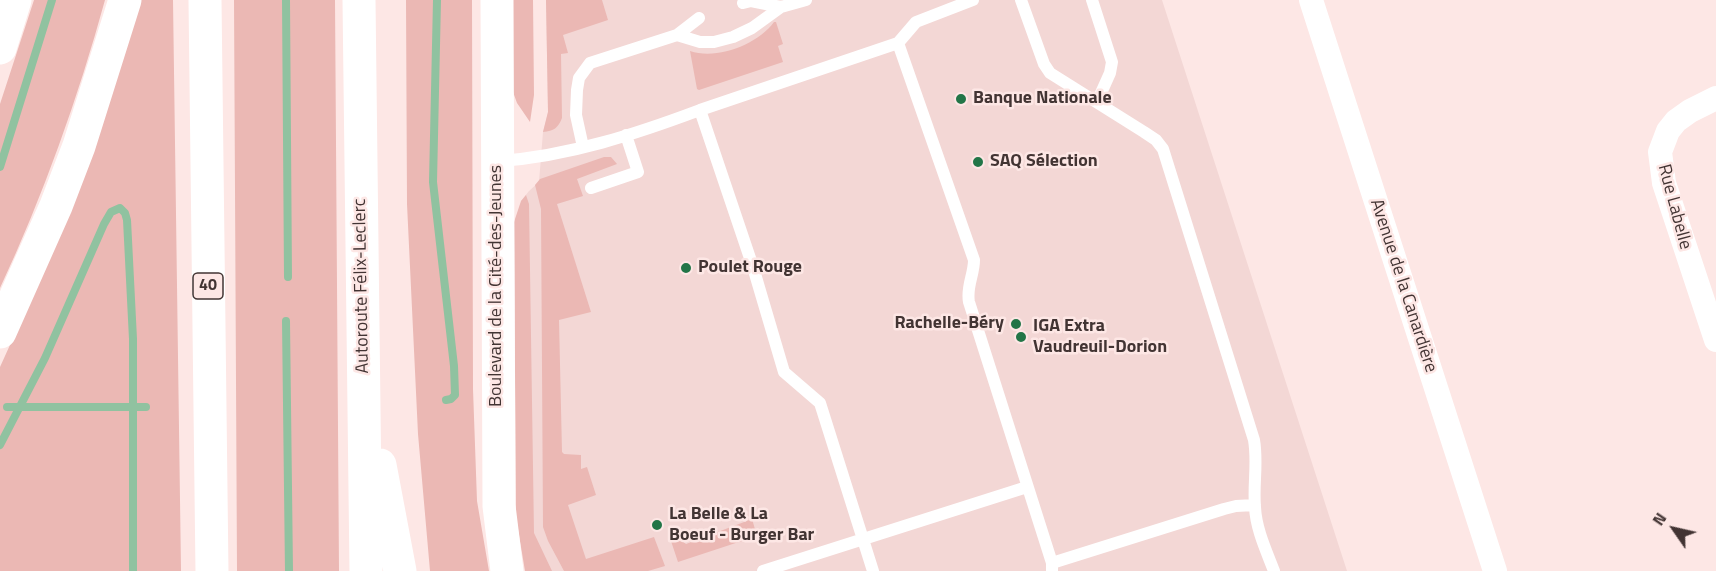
<!DOCTYPE html>
<meta charset="utf-8">
<style>
body{margin:0}
#map{position:relative;width:1716px;height:571px;overflow:hidden;background:#fde7e5;font-family:"Titillium Web",sans-serif}
canvas{display:block}
.north{position:absolute;left:1644px;top:499px;width:60px;height:60px;-webkit-text-stroke:4px #fde7e5;paint-order:stroke;rotate:304deg;font-size:16px;font-weight:700;line-height:24px;text-align:center;color:#423433}
.north::after{content:'';display:block;margin:auto;width:21px;height:27px;background:#423433;clip-path:polygon(50% 0,100% 100%,50% 72%,0 100%)}
</style>
<div id="map">
<canvas width="1716" height="571"></canvas>
<div class="north">N</div>
</div>
<script>
const c = document.querySelector('canvas').getContext('2d');
c.lineJoin = 'round';
function fillPath(path, color) { c.fillStyle = color; c.fill(path, 'evenodd'); }
function strokePath(path, color, width, dash) { c.strokeStyle = color; c.lineWidth = width; c.lineCap = dash ? 'butt' : 'round'; c.setLineDash(dash || []); c.stroke(path); }
function label(font, color, halo, rows, align = 'center') {
  c.font = font + ' "Titillium Web",sans-serif'; c.lineWidth = 5; c.setLineDash([]); c.textBaseline = 'middle'; c.strokeStyle = halo; c.fillStyle = color; for (const [text, x, y, turn = 0] of rows) {
    c.save(); c.translate(x, y); c.rotate((+turn || 0) * Math.PI / 180); c.textAlign = isNaN(turn) ? turn : align; if (halo) c.strokeText(text, 0, 0); c.fillText(text, 0, 0); c.restore();
  }
}
const built = new Path2D(`
 M546 0H1162L1347 571H525L521 201 529 191 539 182 543 132 548 112Z`);
const green = new Path2D(`
 M34 0H105C78 98 43 196 0 288V104Z
 M140 0H173L181 571H0V367L67 219Z
 M234 0H335L339 571H237Z
 M406 0H472L473 389 477 501 489 571H430L418 434 407 204Z
 M513 0H533L534 95 530 122 517 103 513 92Z
 M546 0H602L608 20 563 35 568 53 561 54 562 118C558 128 554 131 543 132L548 112Z
 M774 22H776L783 44 778 46 783 62 699 90 697 89 690 51C717 60 757 45 774 22Z
 M604 157H611L617 164 577 179 583 196 557 204 591 312 559 320 562 452 564 454 581 455V469L587 467 596 495 568 505 586 559 654 537 665 566 648 571H564L548 541 543 527 541 209 535 185 540 179Z
 M526 195 529 204 534 533 552 571H525L516 517 514 222 521 201Z
 M752 519 757 536 678 562 669 535 674 534 686 544Z`);
const stream = new Path2D(`
 M286 0 288 277
 M437 0 433 182 454 366 455 395 451 399 446 400
 M0 167 52 0
 M286 321 289 571
 M7 407H146
 M0 445 45 358 104 224 111 212 120 208 125 213 127 220 133 339V571`);
const lane = new Path2D(`
 M1021 0 1044 64 1050 73 1144 132 1156 140 1163 149 1254 440C1258 463 1253 484 1255 507 1256 529 1266 550 1274 571
 M1092 0 1112 62 1110 73 1097 102
 M743 3 751 1 781 7
 M677 35 699 18
 M898 43 916 22 973 0
 M700 110 898 43 974 260C974 275 966 287 969 302L1052 563V571
 M583 147 576 115 577 90 579 78 590 63 677 35 700 42H714L733 37 752 28 781 7 806 0
 M500 161C569 156 636 134 700 110L753 267 784 372 820 403 873 571
 M591 188 638 172 626 135
 M1052 563 1224 509 1236 506 1255 505
 M763 571 1027 487`);
const street = new Path2D(`
 M1311 0 1495 571
 M1716 98 1690 111 1676 121 1668 131 1660 152 1664 183 1716 340`);
const secondary = new Path2D(`
 M497 0 499 506 507 571
 M0 48 15 0`);
const highway = new Path2D(`
 M205 0 212 571
 M359 0 366 571
 M0 332 56 206 79 146 125 0
 M380 465 400 571`);
const markers = [
 [961,99,6,"#227547"],
 [978,162,6,"#227547"],
 [686,268,6,"#227547"],
 [1016,324,6,"#227547"],
 [1021,337,6,"#227547"],
 [657,525,6,"#227547"]
];
const shields = [
 [208,286,30]
];
const shieldNames = [
 ["40",208,286]
];
const poiNames = [
 ["Banque Nationale",973,99],
 ["SAQ Sélection",990,162],
 ["Poulet Rouge",698,268],
 ["Rachelle-Béry",1004,324,"right"],
 ["IGA Extra",1033,327],
 ["Vaudreuil-Dorion",1033,348],
 ["La Belle & La",669,515],
 ["Boeuf - Burger Bar",669,536]
];
const streetNames = [
 ["Rue Labelle",1674,207,75],
 ["Autoroute Félix-Leclerc",362,286,-91],
 ["Boulevard de la Cité-des-Jeunes",497,286,-90],
 ["Avenue de la Canardière",1403,286,72]
];
fillPath(built, '#f3d7d5');
fillPath(green, '#ebb8b4');
strokePath(stream, '#90c2a0', 8);
strokePath(lane, '#fff', 12);
strokePath(street, '#fff', 24);
strokePath(secondary, '#fff', 33);
strokePath(highway, '#fff', 33);
for (const [x, y, r, color] of markers) { const dot = new Path2D(); dot.arc(x, y, r, 0, 2 * Math.PI); c.fillStyle = color; c.fill(dot); strokePath(dot, '#fde7e5', 2); }
for (const [x, y, w] of shields) { const box = new Path2D(); box.roundRect(x - w / 2, y - 13, w, 26, 4.5); c.fillStyle = '#fde7e5'; c.fill(box); strokePath(box, '#423433', 1.5); }
label('bold 16px', '#423433', null, shieldNames);
label('bold 18px', '#423433', '#fde7e5', poiNames, 'left');
label('18px', '#423433', '#fde7e5', streetNames);
</script>
